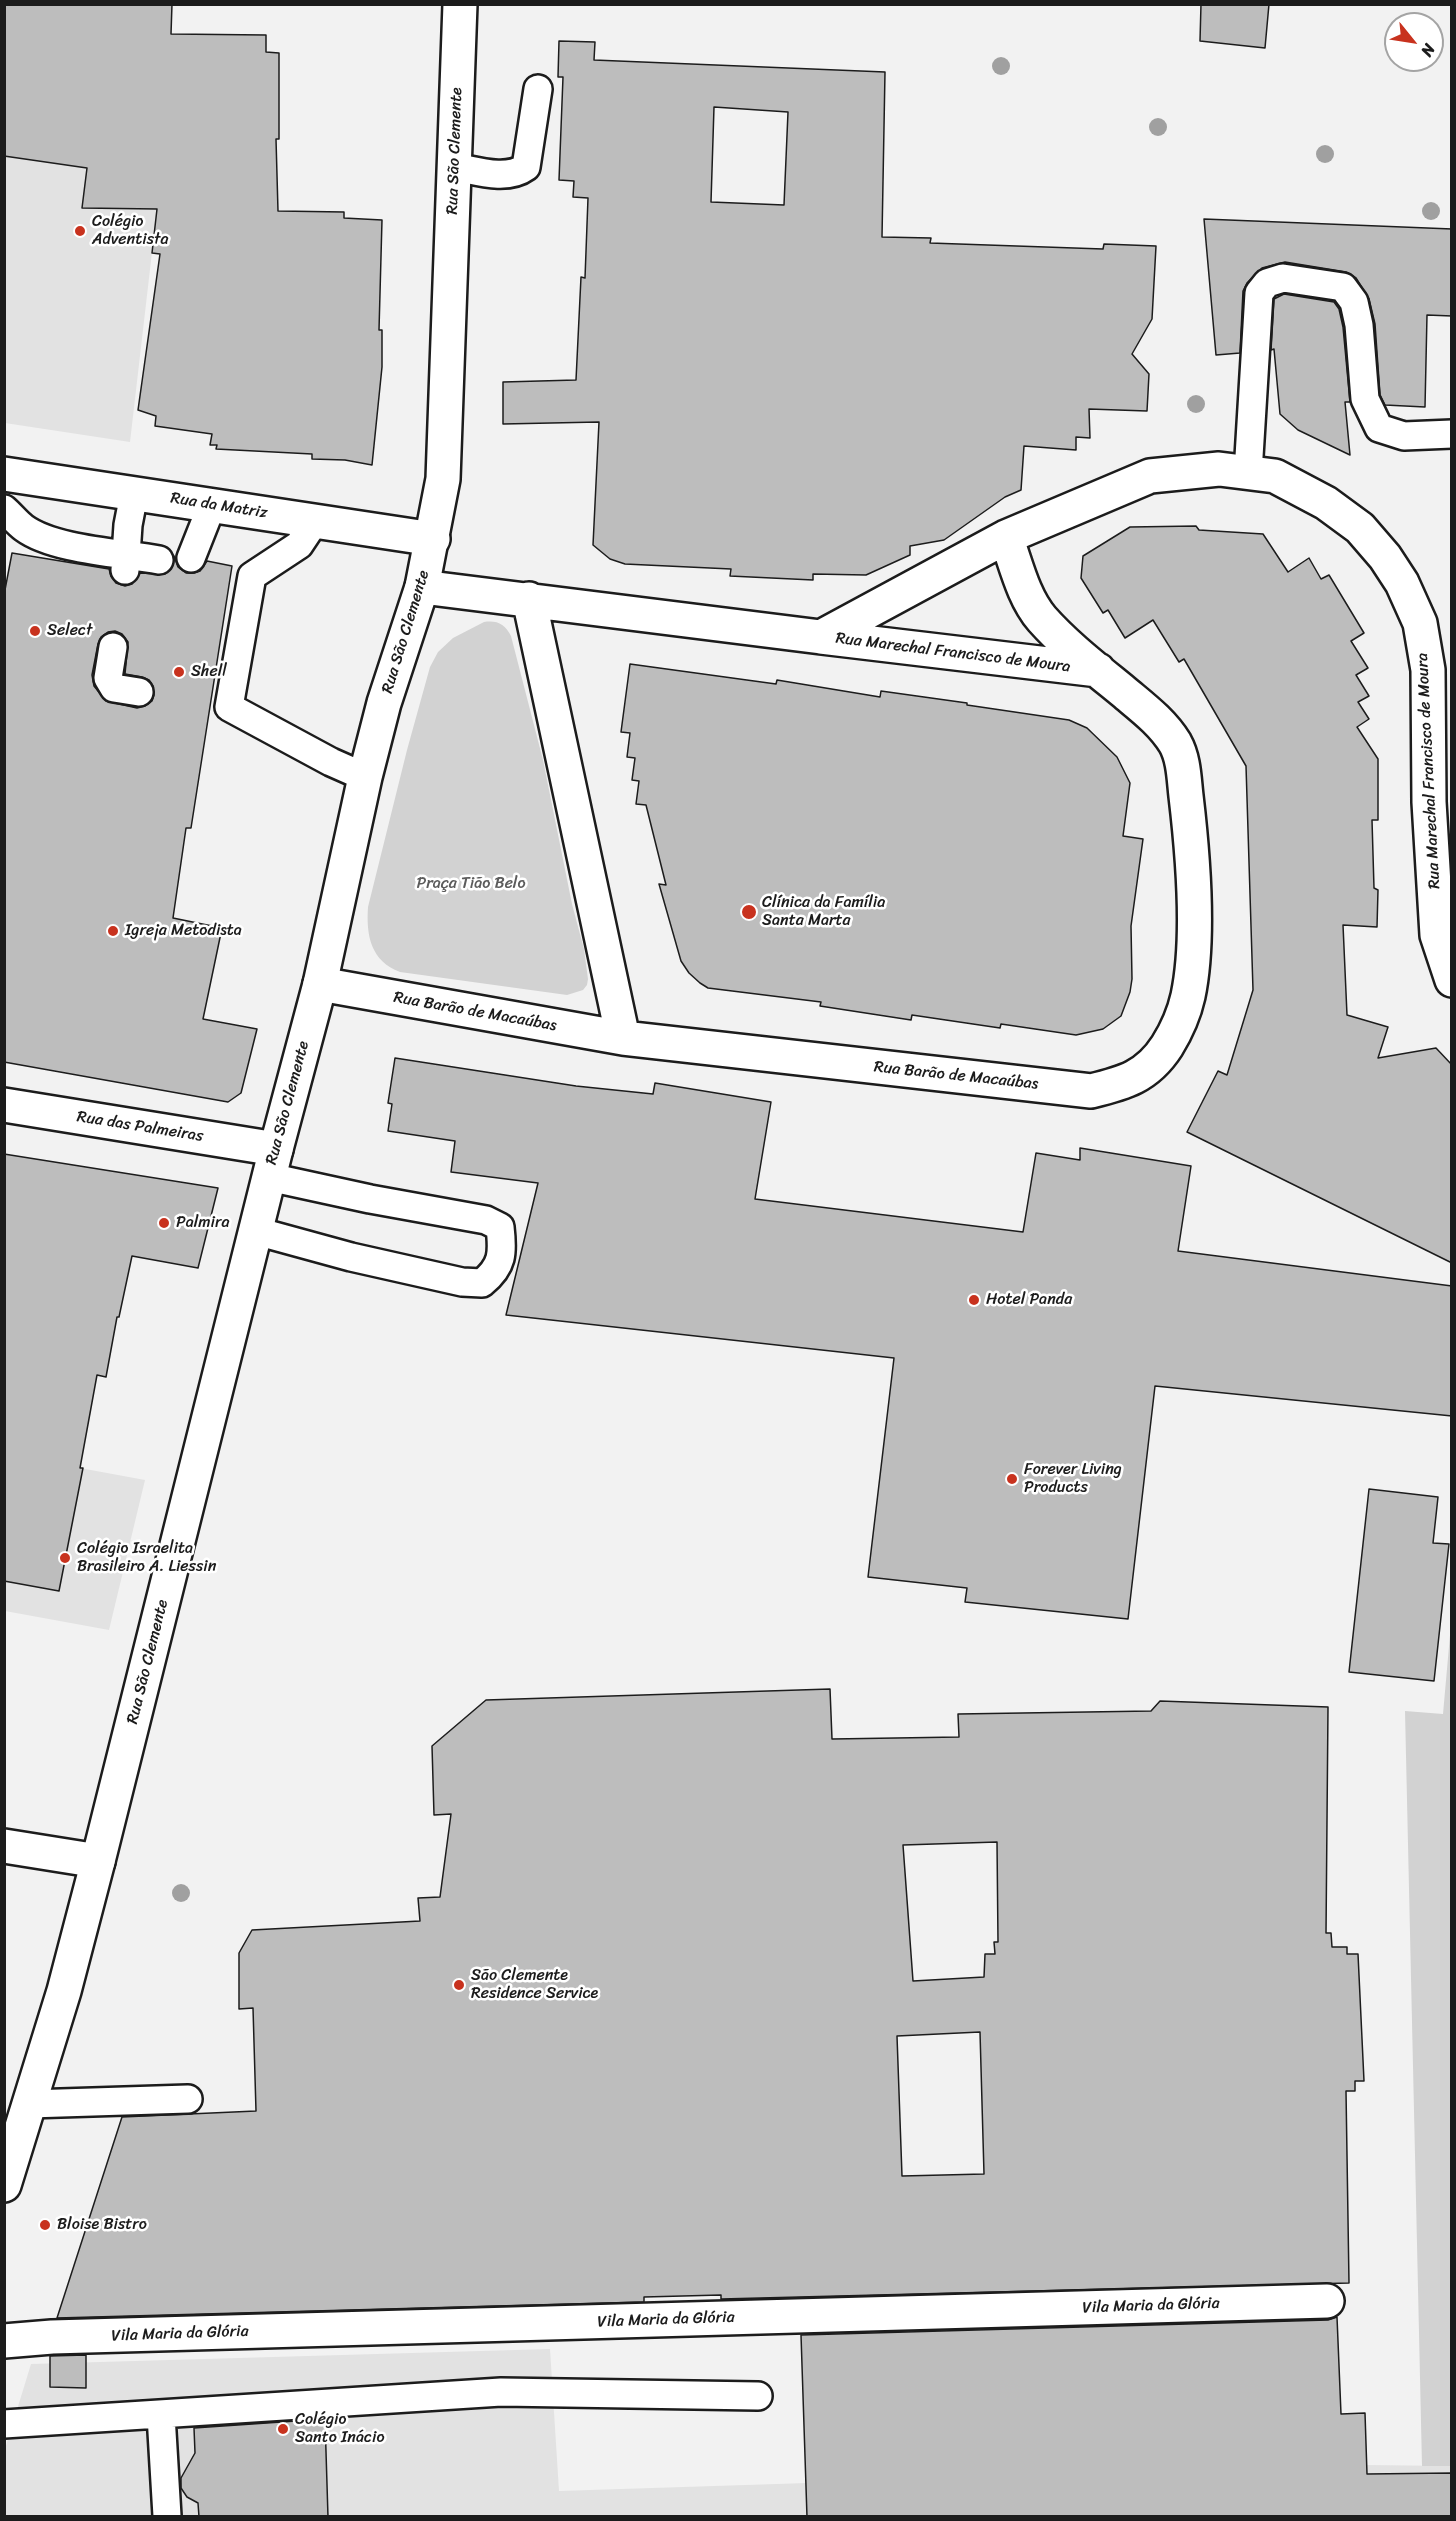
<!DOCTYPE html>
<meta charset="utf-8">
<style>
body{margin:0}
#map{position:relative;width:1456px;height:2521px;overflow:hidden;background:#f2f2f2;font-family:Sriracha,sans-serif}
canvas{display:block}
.frame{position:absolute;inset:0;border:6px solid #1c1c1c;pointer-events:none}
.north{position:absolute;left:1384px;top:12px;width:60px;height:60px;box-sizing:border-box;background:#fff;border:2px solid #a4a4a4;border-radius:50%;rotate:120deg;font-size:16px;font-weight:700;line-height:24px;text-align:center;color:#1c1c1c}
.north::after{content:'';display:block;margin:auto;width:21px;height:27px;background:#c8321e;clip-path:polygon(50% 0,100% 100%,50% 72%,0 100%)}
</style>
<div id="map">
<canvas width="1456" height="2521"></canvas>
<div class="frame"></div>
<div class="north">N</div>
</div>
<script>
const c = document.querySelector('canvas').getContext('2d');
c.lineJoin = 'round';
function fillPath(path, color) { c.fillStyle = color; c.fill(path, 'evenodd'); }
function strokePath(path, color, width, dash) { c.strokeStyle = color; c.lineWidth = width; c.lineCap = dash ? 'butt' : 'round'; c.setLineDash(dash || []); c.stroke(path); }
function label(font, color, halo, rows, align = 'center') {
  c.font = font + ' Sriracha,sans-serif'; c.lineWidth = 5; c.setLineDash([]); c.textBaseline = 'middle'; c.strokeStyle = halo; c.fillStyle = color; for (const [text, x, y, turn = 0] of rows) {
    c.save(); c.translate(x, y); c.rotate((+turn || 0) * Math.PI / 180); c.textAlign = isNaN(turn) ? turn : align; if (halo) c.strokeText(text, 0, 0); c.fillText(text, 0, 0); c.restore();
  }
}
const built = new Path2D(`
 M4 33 90 150 82 207 157 209 130 442 5 423Z
 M4 1454 145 1480 109 1630 5 1611Z
 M550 2349 559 2491 1367 2465 1452 2466 1451 2516H5V2449L31 2364Z`);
const green = new Path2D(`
 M484 622C497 620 505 624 511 636L543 760 572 904 584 949 588 979 587 985 583 990 567 995 400 972C371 961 366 936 368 907L407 750 430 667 438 652 453 638Z
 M1451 1624 1452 2466H1422L1405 1711 1443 1714Z`);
const building = new Path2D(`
 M4 4H172L171 34 266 35V52L279 53V139H276L278 211 344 212V218L382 220 379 330H382V367L372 465 345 460 312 459V454L216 449 217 445H210L212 434 155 426 156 416 138 410 160 254 152 253 157 209 82 208 87 168 4 156Z
 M1201 4H1269L1265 48 1200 41Z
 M559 41 595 42 594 60 885 72 882 237 931 238 930 243 1103 249 1104 244 1156 246 1152 319 1132 354 1149 374 1147 411 1089 409 1090 438 1076 437V450L1024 446 1021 490 1005 497 944 540 910 546V555L866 575 813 574V580L730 576 731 569 625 564 610 559 593 545 599 422 503 424V382L576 380 581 277 585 278 588 198 573 197 574 181 559 180 563 77H558ZM714 107 788 112 784 205 711 202Z
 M1204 219 1452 229V316L1427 315 1425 407 1385 405 1380 395 1375 324 1369 299 1356 278 1346 272 1285 262 1262 268 1247 283 1243 291 1240 353 1216 355Z
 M1284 294 1334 302 1339 309 1343 327 1350 402H1345L1350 455 1298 430 1280 414 1274 349 1271 350 1274 299Z
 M1196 526 1199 530 1263 534 1288 572 1309 558 1321 579 1329 575 1364 633 1351 641 1368 668 1356 675 1369 696 1358 702 1369 719 1357 727 1378 759V820H1372L1374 888 1378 890 1377 927 1343 925 1347 1015 1388 1027 1378 1058 1436 1048 1452 1065V1263L1187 1132 1218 1071 1227 1075 1253 990 1246 766 1184 659 1179 662 1153 620 1125 638 1108 610 1103 613 1081 578 1083 556 1130 527Z
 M12 553 109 569 111 576 116 583 125 586 132 584 140 573 165 574 171 569 174 556 178 567 186 573H194L200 571 207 561 232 566 191 828H186L173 918 222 928 203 1019 257 1029 241 1093 228 1102 4 1062V595ZM115 631 122 634 128 642 125 674 142 677 149 680 153 686 154 695 152 701 145 706 137 708 106 701 94 686 92 675 98 644 101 637 108 632Z
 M630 664 776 684 777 680 880 697 881 691 967 703V705L1069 720 1087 728 1117 757 1130 783 1123 836 1143 839 1131 926 1132 979 1130 992 1121 1016 1103 1029 1076 1035 1001 1024 1000 1028 912 1015 911 1020 820 1006 821 1002 708 988 700 983 689 973 681 961 659 884 666 885 646 805 636 804 639 781 632 780 635 758 627 757 630 733 621 732Z
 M395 1058 576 1086 653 1094 655 1083 771 1102 755 1199 1023 1232 1036 1153 1080 1160V1148L1191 1166 1178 1251 1452 1286V1416L1155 1386 1128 1619 965 1602 967 1588 868 1577 894 1358 506 1315 538 1183 451 1172 455 1141 388 1131 392 1104 388 1103Z
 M4 1154 218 1188 198 1268 132 1256 119 1317H117L106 1377 97 1375 80 1468H83L59 1591 4 1581Z
 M1369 1489 1438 1497 1433 1543 1449 1544 1434 1681 1349 1672Z
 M830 1689 832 1739 959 1737 958 1714 1151 1711 1160 1701 1328 1707 1326 1933H1331L1332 1947H1347V1954H1358L1364 2081H1355V2091H1346L1349 2283 721 2299V2295L644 2297V2302L57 2318 122 2117 256 2111 253 2008 239 2009V1953L252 1930 420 1921 418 1898 440 1897 451 1814 434 1815 432 1746 486 1700ZM997 1842 998 1942H994L995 1954H985L984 1977 913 1981 903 1845ZM980 2032 984 2174 902 2176 897 2036Z
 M1337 2317 1341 2414 1365 2413 1367 2474 1452 2473V2517H807L801 2335 1328 2320Z
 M86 2355V2388L50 2387V2356Z
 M325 2419 328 2517H199L198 2503 187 2497 181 2488V2478L195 2453 194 2428Z`);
const service = new Path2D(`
 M455 167C477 171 507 181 526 167L538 89
 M1248 473 1259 293 1267 283 1283 278 1343 287 1354 302 1359 325 1365 399 1379 428 1404 436 1452 434
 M4 509C11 515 17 523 24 528 54 550 122 553 159 560
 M315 521 299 545 252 576 229 707 331 762 365 777
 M191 558 212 505
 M125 570 128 525 134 494
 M113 647 108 678 114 688 139 692
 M256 1231 351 1257 462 1282 482 1283C503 1266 503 1253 500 1227L486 1220 370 1199 269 1177
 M29 2104 188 2099
 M161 2415 167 2516
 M4 2424 501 2392 758 2396`);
const minor = new Path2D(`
 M4 474 433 539
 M422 587 821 637 1006 537 1150 476 1219 469 1275 476 1326 503 1360 528 1385 557 1402 583 1420 623 1428 670 1429 802 1437 935 1452 980
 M529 599 623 1038
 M821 637 1098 670
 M320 984 623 1038 1091 1091C1124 1083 1147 1077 1167 1046 1177 1030 1184 1014 1188 996 1200 939 1193 855 1186 796 1184 779 1184 759 1175 743 1162 722 1143 708 1124 692 1096 669 1066 646 1042 619 1023 597 1016 564 1006 537
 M4 1105 276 1149
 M4 2341 52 2337 1327 2301`);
const tertiary = new Path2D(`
 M4 1846 98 1861`);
const secondary = new Path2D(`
 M4 2185 64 1991 98 1861 276 1149 320 984 365 777 384 703 422 587 443 479 460 4`);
const trees = [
 [1001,66],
 [1158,127],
 [1325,154],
 [1431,211],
 [1196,404],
 [181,1893]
];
const markers = [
 [80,231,6,"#c8321e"],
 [35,631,6,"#c8321e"],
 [179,672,6,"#c8321e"],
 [749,912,8,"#c8321e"],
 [113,931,6,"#c8321e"],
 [164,1223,6,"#c8321e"],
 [974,1300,6,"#c8321e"],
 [1012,1479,6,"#c8321e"],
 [65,1558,6,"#c8321e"],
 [459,1985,6,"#c8321e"],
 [45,2225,6,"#c8321e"],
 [283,2429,6,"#c8321e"]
];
const streetNames = [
 ["Rua São Clemente",455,151,-88],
 ["Rua da Matriz",219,506,9],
 ["Rua São Clemente",406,632,-73],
 ["Rua Marechal Francisco de Moura",953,653,7],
 ["Rua Marechal Francisco de Moura",1429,771,-93],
 ["Rua Barão de Macaúbas",475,1012,10],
 ["Rua Barão de Macaúbas",956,1076,6],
 ["Rua São Clemente",288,1103,-75],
 ["Rua das Palmeiras",140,1127,9],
 ["Rua São Clemente",148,1662,-76],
 ["Vila Maria da Glória",1151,2306,-2],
 ["Vila Maria da Glória",666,2320,-2],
 ["Vila Maria da Glória",180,2334,-2]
];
const poiNames = [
 ["Colégio",92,222],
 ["Adventista",92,240],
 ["Select",47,631],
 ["Shell",191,672],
 ["Clínica da Família",762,903],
 ["Santa Marta",762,921],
 ["Igreja Metodista",125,931],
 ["Palmira",176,1223],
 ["Hotel Panda",986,1300],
 ["Forever Living",1024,1470],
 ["Products",1024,1488],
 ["Colégio Israelita",77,1549],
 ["Brasileiro A. Liessin",77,1567],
 ["São Clemente",471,1976],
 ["Residence Service",471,1994],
 ["Bloise Bistro",57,2225],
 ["Colégio",295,2420],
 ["Santo Inácio",295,2438]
];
const parkNames = [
 ["Praça Tião Belo",471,884]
];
fillPath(built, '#e2e2e2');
fillPath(green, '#d2d2d2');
fillPath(building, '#bdbdbd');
strokePath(building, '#1c1c1c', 1.5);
strokePath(service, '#1c1c1c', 32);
strokePath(minor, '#1c1c1c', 38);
strokePath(tertiary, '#1c1c1c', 38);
strokePath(secondary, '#1c1c1c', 38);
strokePath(service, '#fff', 27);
strokePath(minor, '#fff', 33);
strokePath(tertiary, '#fff', 33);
strokePath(secondary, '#fff', 33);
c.fillStyle = '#a0a0a0';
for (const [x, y] of trees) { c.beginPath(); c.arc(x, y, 9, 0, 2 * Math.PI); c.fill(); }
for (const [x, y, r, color] of markers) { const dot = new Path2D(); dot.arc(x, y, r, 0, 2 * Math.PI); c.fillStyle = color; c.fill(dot); strokePath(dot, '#fff', 2); }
label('16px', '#1c1c1c', '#fff', streetNames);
label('16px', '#1c1c1c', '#fff', poiNames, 'left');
label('16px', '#5c5c5c', '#fff', parkNames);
</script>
